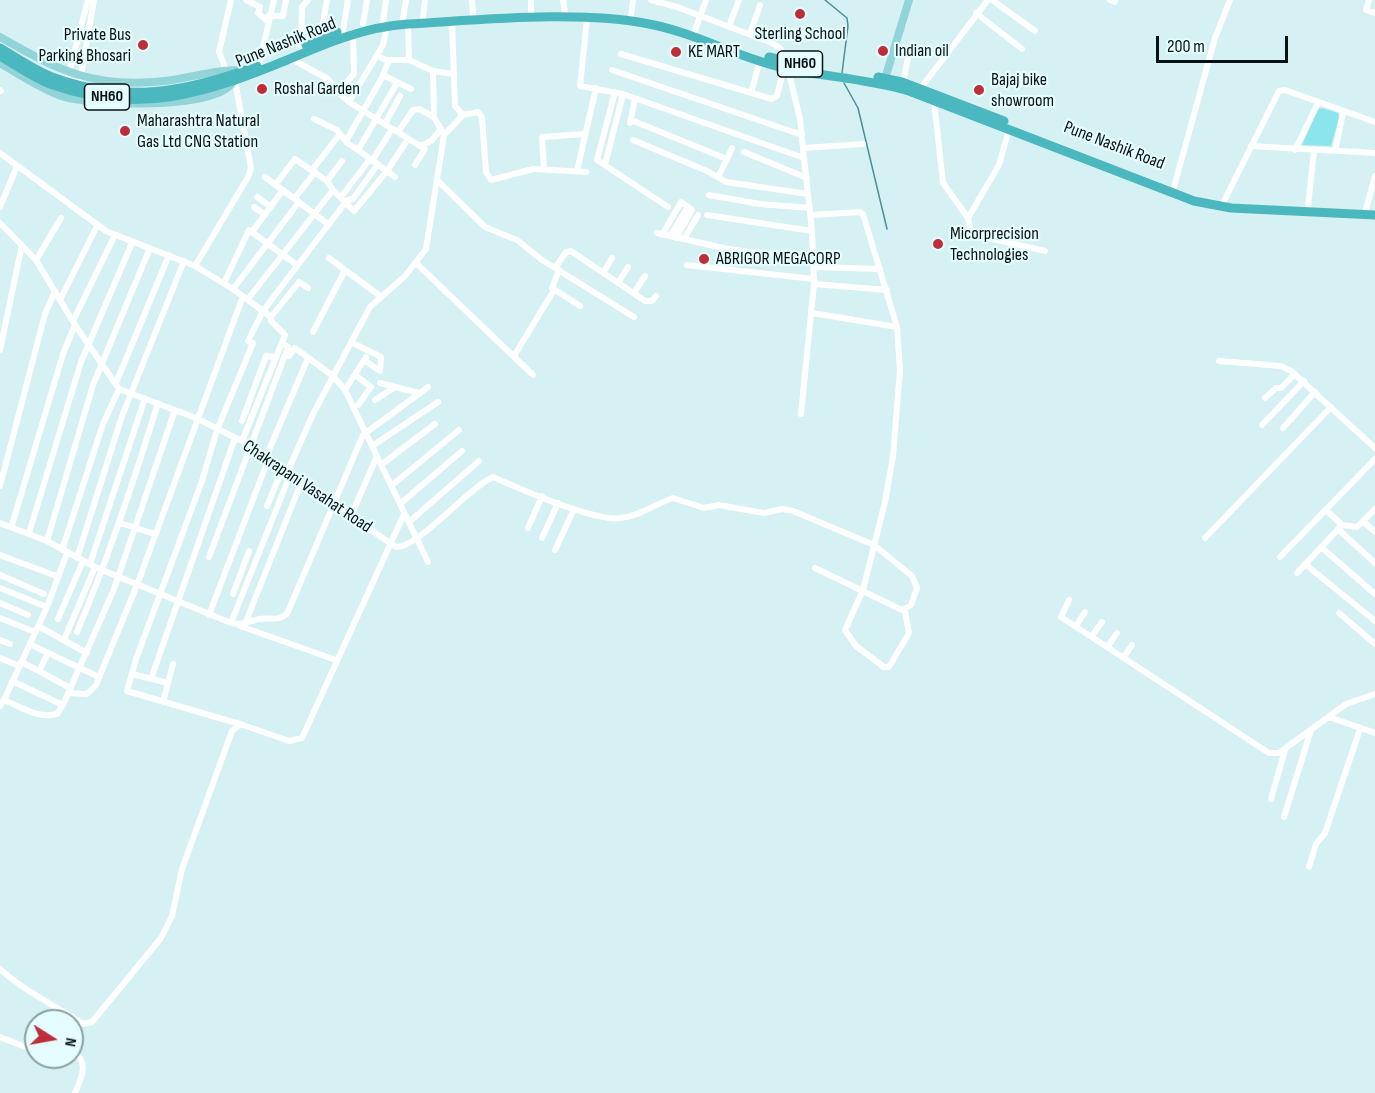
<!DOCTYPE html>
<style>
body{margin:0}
#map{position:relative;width:1375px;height:1093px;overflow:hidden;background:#d5f1f3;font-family:"Sofia Sans Condensed",sans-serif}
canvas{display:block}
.north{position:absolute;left:24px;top:1009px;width:60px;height:60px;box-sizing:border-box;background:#e6fdff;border:2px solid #8d9fa1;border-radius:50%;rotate:101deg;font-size:16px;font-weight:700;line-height:24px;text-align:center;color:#081213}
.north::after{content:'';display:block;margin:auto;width:21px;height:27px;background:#be2e38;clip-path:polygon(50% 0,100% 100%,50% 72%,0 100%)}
.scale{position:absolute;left:1156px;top:36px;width:132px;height:27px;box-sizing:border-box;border:3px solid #081213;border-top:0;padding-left:8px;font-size:18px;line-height:21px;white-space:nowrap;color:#081213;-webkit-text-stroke:4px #e6fdff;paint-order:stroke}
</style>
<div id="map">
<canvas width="1375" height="1093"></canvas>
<div class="north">N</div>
<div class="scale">200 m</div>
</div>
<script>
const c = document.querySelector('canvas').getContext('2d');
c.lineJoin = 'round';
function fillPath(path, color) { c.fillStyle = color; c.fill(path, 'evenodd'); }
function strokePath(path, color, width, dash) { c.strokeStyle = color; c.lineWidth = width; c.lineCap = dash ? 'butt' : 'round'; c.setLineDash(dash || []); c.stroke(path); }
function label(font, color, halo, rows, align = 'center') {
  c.font = font + ' "Sofia Sans Condensed",sans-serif'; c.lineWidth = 4.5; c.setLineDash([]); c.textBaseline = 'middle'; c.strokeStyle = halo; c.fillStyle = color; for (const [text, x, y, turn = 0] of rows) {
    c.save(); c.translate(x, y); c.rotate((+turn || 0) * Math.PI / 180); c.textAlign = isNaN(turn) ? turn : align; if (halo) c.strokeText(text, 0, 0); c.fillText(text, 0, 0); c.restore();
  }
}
const green = new Path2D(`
 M1322 108 1338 113 1339 118 1331 146 1302 145 1318 109Z`);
const stream = new Path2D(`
 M825 0 847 18 848 26 842 73
 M844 83 858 108 887 229`);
const minor = new Path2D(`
 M246 0 260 7 258 13 267 21
 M472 0 473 15
 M531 0V18
 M563 0 565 13
 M651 0 677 7 772 43 781 49 783 61
 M992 0 1035 31
 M1110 0 1115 2
 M1369 0 1366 10 1375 13
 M976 13 1022 49
 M268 16H283L286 0
 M631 16 633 0
 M423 18 425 0
 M403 19 406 0
 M587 19 580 86 623 94 804 158 812 231 814 284 801 414
 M383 21 386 0
 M452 22 455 106 463 115
 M363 24 367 0
 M408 24 409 60
 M387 26 383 45 349 102 425 149 415 165
 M729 26 739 0
 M343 30 348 0
 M750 34 760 5
 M693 36 706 0
 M320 39 327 0
 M301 47 302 7 308 0
 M621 54 772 99 777 96 784 67
 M377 56 386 60H409L433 71 453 74
 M290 58 328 79 341 95 349 102
 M389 60 383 75 411 89
 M259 65 274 0
 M788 69 800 119 804 158
 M226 70 219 52 231 0
 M612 70 802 135
 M433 71 434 117 444 135
 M903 83 909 53
 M66 84 88 0
 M79 88 94 0
 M920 89 988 0
 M0 90 1 91
 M338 92 354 74 353 33
 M615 92 597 160 668 207
 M751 93 760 60
 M934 101 943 183 968 218 971 234 1045 251
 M314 119 337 130 347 143 358 150
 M631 120 727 159 718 177
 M630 123 635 99
 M385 124 400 96
 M398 132 413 110 419 109 434 117
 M633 140 707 171 726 182 808 194
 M346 141 383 76
 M420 146 431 141 441 129
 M1251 146 1375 153
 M804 148 863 144
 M1295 150 1318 103
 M1335 151 1343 113
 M744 152 807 178
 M0 153 106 231 195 266 233 289 271 317V321L285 335 242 441
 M727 159 732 148
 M372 161 392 129
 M606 161 623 94
 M544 169 542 137 585 134
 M312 170 340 134
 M577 171 596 88
 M265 177 328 224
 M395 177 358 150 397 83
 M327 181 342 161
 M438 181 485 227 517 240 542 260 634 317
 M1174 187 1215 38 1230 0
 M333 190 354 211 387 171 408 139
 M709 195 760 204 810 208
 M257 197 271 207
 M341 197 370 159
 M295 198 315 172
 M348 200 353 199 378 164
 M1224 201 1279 91 1285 90 1375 122
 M1308 206 1314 151
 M0 207 17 166
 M254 207 265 215
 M1366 209 1375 176
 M707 215 812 231
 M811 215 860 212 863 214 897 327 900 370 893 456 885 502 863 590 845 630 856 646 884 667H889L909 633 905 611
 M968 218 999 165 1009 129
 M0 223 36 260 75 325 119 389 196 418 250 445 272 463 396 547C417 549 469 487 493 477 520 489 595 522 621 518 640 516 655 504 673 498L704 508 719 505 764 513 782 509 793 511 874 545 912 576 917 588 911 605 902 610 815 568
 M252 232 283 190
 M657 233 728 249 814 260
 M662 235 681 202 692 210 676 238
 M670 236 688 207
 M684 239 698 215
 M329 258 380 296
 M36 260 61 218
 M416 263 533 375
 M687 265 814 279
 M195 266 248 177 251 168 235 81
 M813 267 880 269
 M555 268 566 252 571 251 645 301H652L656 296
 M559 270 552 288 580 306
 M603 273 612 258
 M224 283 249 230 297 265
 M618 283 628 267
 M814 284 887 290
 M233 289 299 202
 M634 293 645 276
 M248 299 333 190 327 181 295 159 276 184
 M60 300 97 226
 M812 313 897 327
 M271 317 299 282 308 288
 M73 321 115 235
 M313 332 345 270
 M351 342 381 357 380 371 364 360
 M0 350 22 245
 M289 356 295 348 333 376 345 390 428 562
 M514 356 554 290
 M1219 361 1281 366 1291 371 1375 448
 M355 375 371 387 358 405
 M116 383 169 255
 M380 383 419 393
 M345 390 366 357
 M1265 398 1276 388H1281L1295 374
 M375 400 395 387
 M242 421 266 356 274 357
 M1262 425 1304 381
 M1283 428 1315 392
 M372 446 438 402
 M266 457 308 358
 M381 465 435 424
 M287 473 313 414 370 307 405 276 426 249 444 135 463 115 478 112 482 117 486 172 491 180 533 169 586 172
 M0 486 45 314 55 291
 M391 486 459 430
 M400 504 462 451
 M267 506 282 470
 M1326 510 1342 525
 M351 516 377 456
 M1363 521 1375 532
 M409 522 479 461
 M0 523 47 541 95 567 231 623 290 475
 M120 523 155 534
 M12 525 63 354 75 325
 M528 528 542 496
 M1338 529 1375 563
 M29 533 81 362 132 243
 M542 538 558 503
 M1205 538 1331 407
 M47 541 93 385 150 248
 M1321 547 1375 594
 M62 550 103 424 119 389
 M555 550 574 509
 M0 555 59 577
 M209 557 288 347 282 343
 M1280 557 1375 459
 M77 558 122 416 184 261
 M90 564 145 398
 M1305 564 1375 621
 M1297 573 1342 525 1357 527 1375 509
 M0 575 44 594
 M0 588 47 607
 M233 594 249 551
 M1069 600 1061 617 1269 753H1279L1346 704 1375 694
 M0 603 28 615
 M1339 613 1375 644
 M209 615 268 460
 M0 618 35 632
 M58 619 83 561
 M231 623C242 625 249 622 259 619 271 617 276 622 287 614L363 435 428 387
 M245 624 301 483
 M38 626 87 653
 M240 626 336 660
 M1076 626 1085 612
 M77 632C109 557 134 481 158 403
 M1092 636 1102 622
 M0 640 10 644
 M64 640 95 567
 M30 644 48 653
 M1108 646 1117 633
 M1124 657 1132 645
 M0 658 19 666
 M21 662 39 671
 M132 674 168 683
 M151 679 235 438
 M12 681 63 705
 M70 688 39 671 48 653 99 677
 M68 693 87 694 96 685 137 585 243 296
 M4 700 47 607 67 553
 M163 702 173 664
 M0 706 4 700C21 707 38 719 57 714L63 705 114 589 175 410
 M1329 717 1375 733
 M240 724 127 691 136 659 202 481 217 430 253 343 248 341 263 311 345 203
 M1271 799 1285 750
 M1284 817 1311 730
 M1309 867 1316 844 1325 833 1360 729
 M0 969C25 992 55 1005 83 1024L92 1022 161 938 172 916 182 869 232 731 240 724 289 741 302 738 404 514
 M0 1037 36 1051
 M72 1051C90 1062 82 1076 75 1093`);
const major = new Path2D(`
 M0 37C59 71 95 89 165 81 191 78 216 69 242 70
 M0 63C20 75 39 88 61 96 91 106 215 110 233 82
 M884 82 909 0`);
const highway = new Path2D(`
 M306 45 337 32
 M0 48C17 58 34 70 52 77 124 104 188 92 257 66
 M0 56C16 65 32 77 50 84 138 116 204 94 287 60 327 43 364 27 408 24 480 20 579 10 649 24 697 33 740 59 788 69 828 77 869 79 909 91L1194 201 1231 208 1375 215
 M769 57 808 66
 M878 77 902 82 1004 121`);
const markers = [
 [800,14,6,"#be2e38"],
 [143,45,6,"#be2e38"],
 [883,51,6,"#be2e38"],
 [676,52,6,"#be2e38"],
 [262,89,6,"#be2e38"],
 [979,90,6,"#be2e38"],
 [125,131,6,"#be2e38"],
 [938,244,6,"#be2e38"],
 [704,259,6,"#be2e38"]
];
const shields = [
 [800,64,45],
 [107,97,45]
];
const shieldNames = [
 ["NH60",800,64],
 ["NH60",107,97]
];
const poiNames = [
 ["Sterling School",800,34,"center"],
 ["Private Bus",131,35,"right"],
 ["Parking Bhosari",131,56,"right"],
 ["Indian oil",895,51],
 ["KE MART",688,52],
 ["Bajaj bike",991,80],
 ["showroom",991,101],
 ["Roshal Garden",274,89],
 ["Maharashtra Natural",137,121],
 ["Gas Ltd CNG Station",137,142],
 ["Micorprecision",950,234],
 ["Technologies",950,255],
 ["ABRIGOR MEGACORP",716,259]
];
const streetNames = [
 ["Pune Nashik Road",286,43,-22],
 ["Pune Nashik Road",1114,146,21],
 ["Chakrapani Vasahat Road",307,487,34]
];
fillPath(green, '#8ce5ed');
strokePath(stream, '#489197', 1.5);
strokePath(minor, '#fff', 6);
strokePath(major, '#93d4d9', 8);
strokePath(highway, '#4bb7bf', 9);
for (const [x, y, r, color] of markers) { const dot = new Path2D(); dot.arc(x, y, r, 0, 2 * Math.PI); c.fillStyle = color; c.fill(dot); strokePath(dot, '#e6fdff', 2); }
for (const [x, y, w] of shields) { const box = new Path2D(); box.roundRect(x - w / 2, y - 13, w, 26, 4.5); c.fillStyle = '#e6fdff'; c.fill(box); strokePath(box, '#081213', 1.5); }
label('bold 16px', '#081213', null, shieldNames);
label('18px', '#081213', '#e6fdff', poiNames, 'left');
label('18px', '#081213', '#e6fdff', streetNames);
</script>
